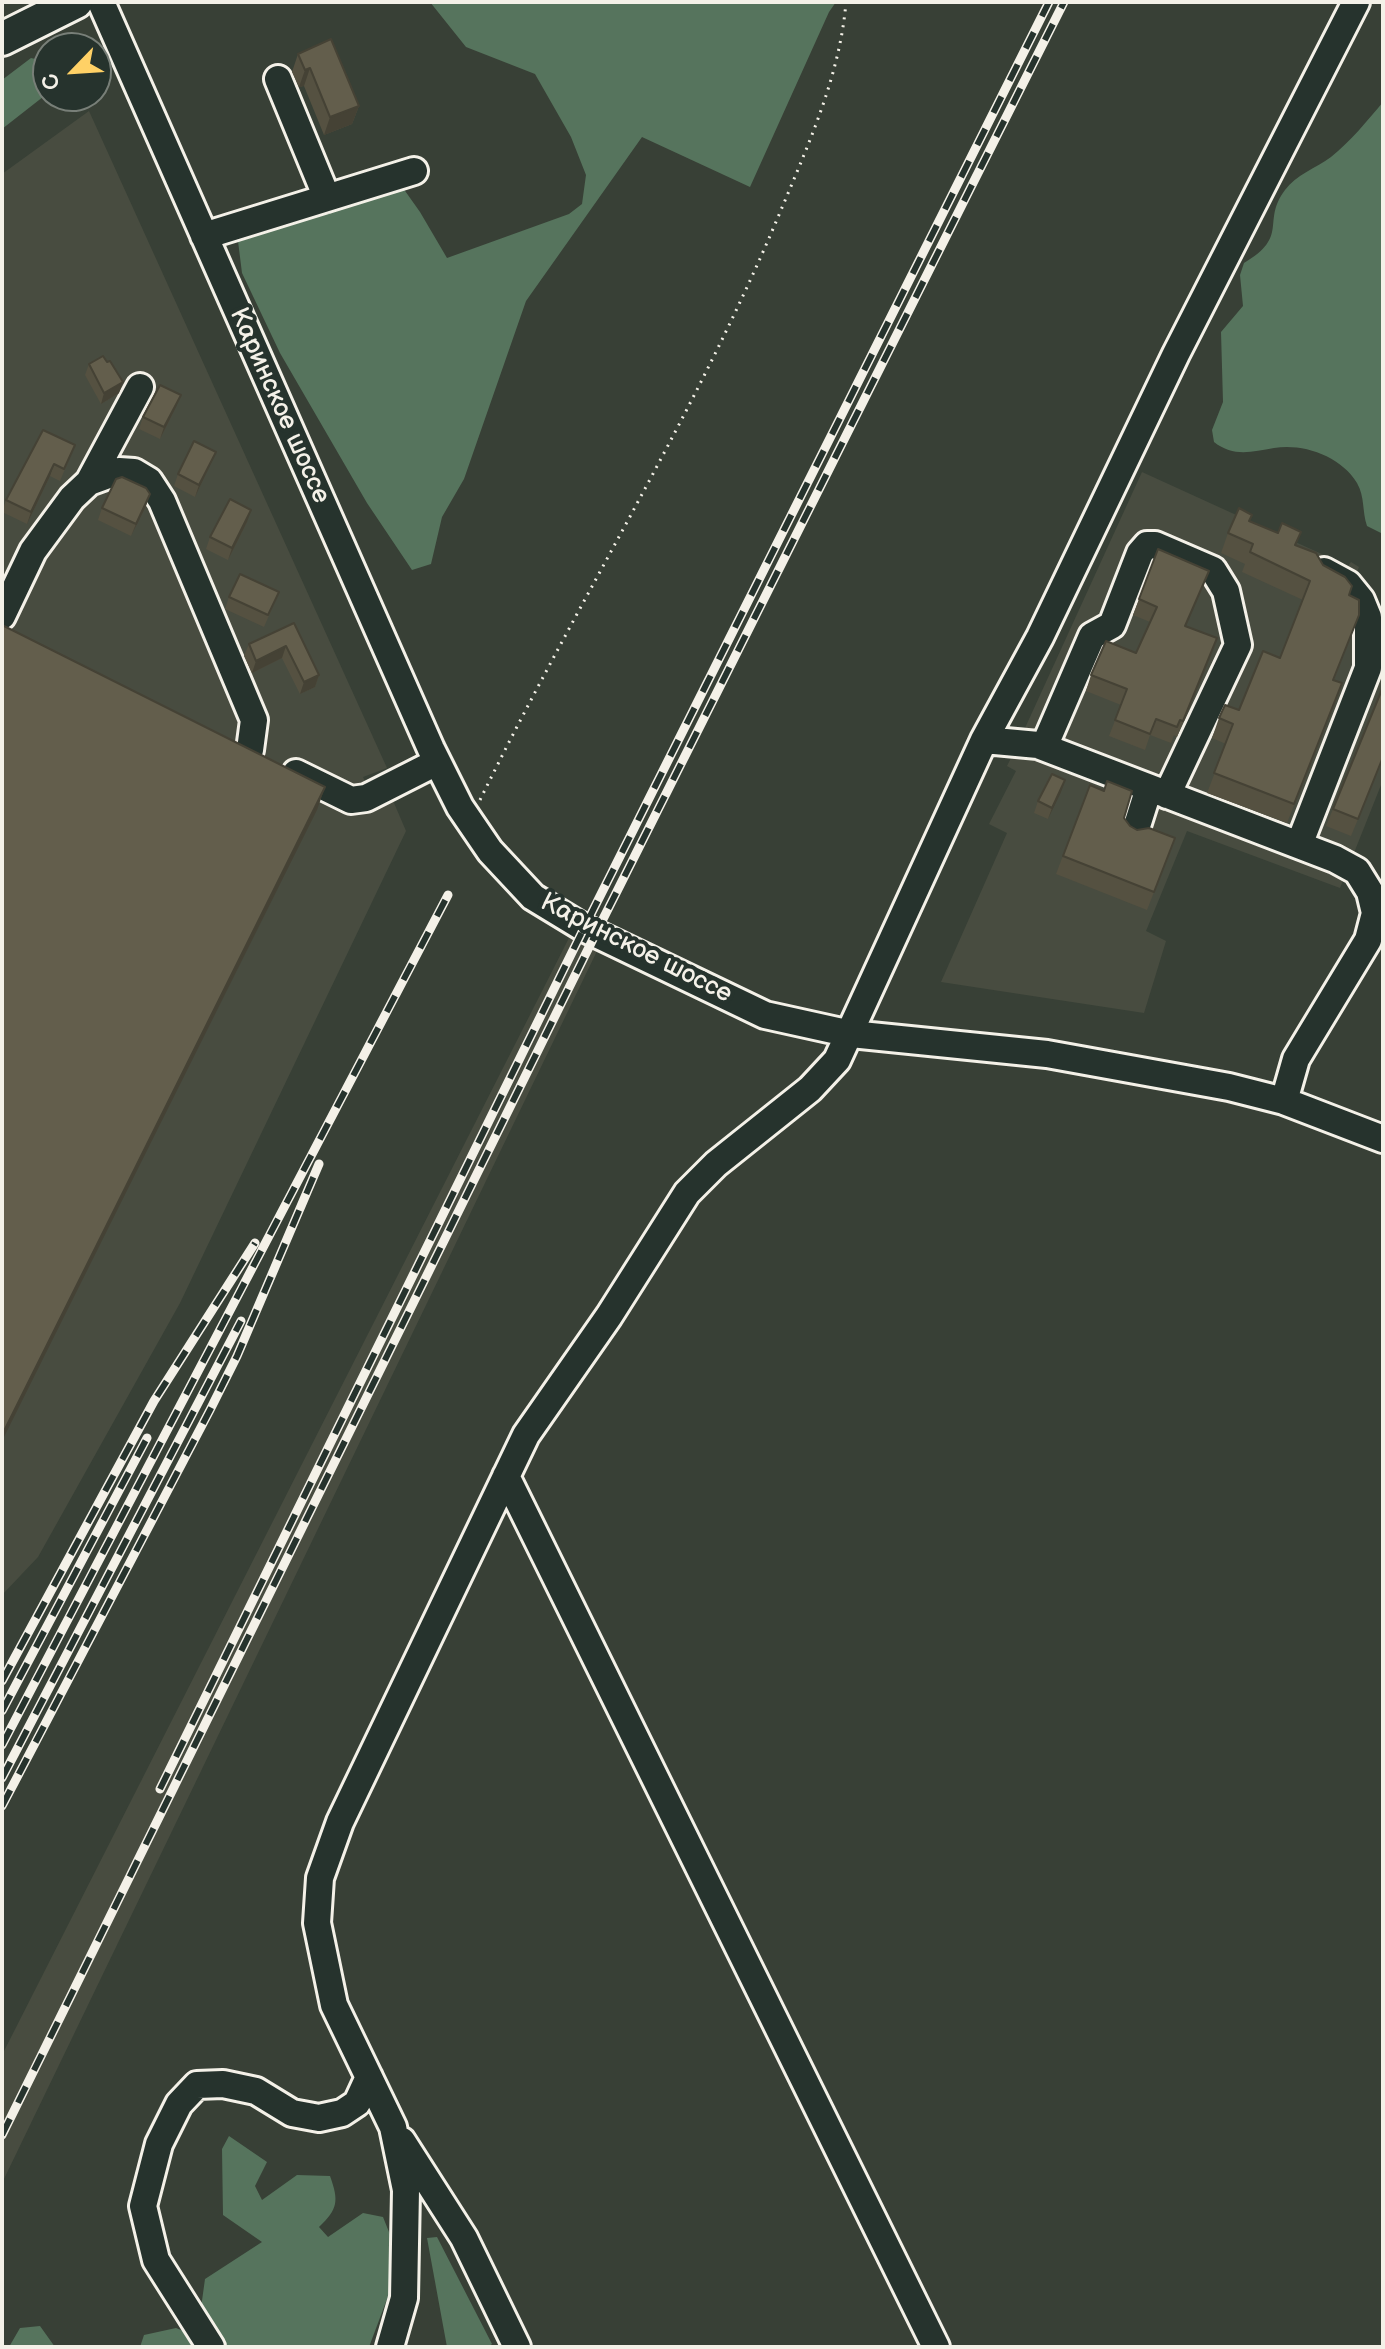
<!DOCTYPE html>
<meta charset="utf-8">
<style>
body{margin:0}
#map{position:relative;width:1385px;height:2349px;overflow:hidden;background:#384036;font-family:"Balsamiq Sans",sans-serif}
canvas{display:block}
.frame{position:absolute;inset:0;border:4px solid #f4f1e8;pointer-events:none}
.north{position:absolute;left:32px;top:32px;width:80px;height:80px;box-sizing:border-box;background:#26332d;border:2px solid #787f78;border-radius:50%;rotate:245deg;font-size:22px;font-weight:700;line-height:32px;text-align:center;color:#f4f1e8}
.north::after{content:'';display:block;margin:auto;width:28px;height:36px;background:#ffd166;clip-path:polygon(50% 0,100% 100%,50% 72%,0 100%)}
</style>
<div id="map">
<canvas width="1385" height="2349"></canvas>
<div class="frame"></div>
<div class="north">С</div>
</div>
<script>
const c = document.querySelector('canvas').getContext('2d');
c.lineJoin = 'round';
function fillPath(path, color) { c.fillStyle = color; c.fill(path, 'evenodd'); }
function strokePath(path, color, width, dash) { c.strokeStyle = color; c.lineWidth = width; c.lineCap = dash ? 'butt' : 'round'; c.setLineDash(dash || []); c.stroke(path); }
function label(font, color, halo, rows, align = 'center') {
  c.font = font + ' "Balsamiq Sans",sans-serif'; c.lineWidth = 8; c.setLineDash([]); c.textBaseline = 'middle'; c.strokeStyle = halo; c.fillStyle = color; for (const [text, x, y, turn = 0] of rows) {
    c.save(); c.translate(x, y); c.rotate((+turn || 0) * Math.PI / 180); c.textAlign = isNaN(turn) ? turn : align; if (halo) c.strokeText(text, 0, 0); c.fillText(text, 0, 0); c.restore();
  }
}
const built = new Path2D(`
 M89 111 387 768 363 777 374 802 391 796 406 831 180 1303 38 1557 2 1595V174Z
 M1142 472 1348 566 1351 562 1359 567 1357 572 1366 584 1377 605 1378 628 1383 630V780L1340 888 1187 831 1146 931 1166 941 1144 1013 941 982 1007 833 989 824 1016 771 1007 766 1014 752 1027 734 1025 728Z
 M569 938 597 951 2 2183V2055Z`);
const green = new Path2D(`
 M430 2H836L829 12 750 187 642 137 526 301 464 479 442 517 431 564 412 570 367 503 280 353 242 273 237 233 319 215 403 188 420 212 447 258 569 214 582 204 586 175 571 137 535 74 466 47Z
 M31 58 48 62V93L2 129V80Z
 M1383 102V534L1367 526C1362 511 1365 497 1357 483 1341 456 1303 443 1274 448 1251 452 1233 457 1214 442L1212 430 1223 402 1221 332 1243 306 1240 275 1244 263C1290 236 1261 222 1285 190 1296 175 1316 168 1331 157 1350 142 1368 120 1383 102Z
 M229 2136 267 2162 255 2186 262 2200 297 2175 330 2176C339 2201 338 2209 319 2227L328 2237 363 2213 383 2217 393 2242 390 2291 369 2347H225L201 2308 205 2279 262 2242 223 2215 222 2149Z
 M437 2237 492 2344 488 2347H447L427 2238Z
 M40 2326 55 2347H9L20 2328Z
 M176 2328 191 2334 201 2347H140L144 2335Z`);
const path = new Path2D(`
 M480 800C577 602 696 414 781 210 809 143 840 75 846 2`);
const minor = new Path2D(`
 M101 2 431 749 460 807 490 851 533 897 584 928 765 1015 851 1034 1047 1054 1229 1087 1284 1101 1383 1139
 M278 79 327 198
 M204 236 414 171
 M89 482 140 387
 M2 616 33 551 72 498 89 482 119 471 134 472 149 481 162 501 254 720 250 750
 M984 740 1038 745 1335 859 1357 871 1370 892 1375 913 1368 940 1296 1059 1284 1101
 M1044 747 1092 636 1112 625 1140 553 1147 545H1155L1213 570 1226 591 1238 645 1167 795
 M296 773 351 800 366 798 437 762
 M1135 832 1149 788
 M1299 845 1368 668V617L1361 600 1348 584 1324 571
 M506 1476 936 2347
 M402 2141 464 2238 517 2347
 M211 2347 156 2260 143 2206 159 2144 179 2104 197 2085 223 2084 256 2091 292 2113 319 2118 342 2113 357 2103 369 2077
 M390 2347 404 2298 406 2190 393 2127 334 2005 317 1923 320 1878 340 1822 526 1435 609 1316 687 1193 716 1164 810 1089 837 1060 984 740 1040 637 1176 354 1356 2`);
const major = new Path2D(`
 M2 39 76 2`);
const rail = new Path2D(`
 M2 1681 154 1401 255 1243
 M2 1711 147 1438
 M2 1745 448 895
 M2 1778 241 1321
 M160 1789 584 928 1049 2
 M2 1806 210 1410 237 1356 319 1164
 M2 2135 596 933 1064 2`);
const wall = new Path2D(`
 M298 54 359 106 352 124 324 135 304 86 299 87 292 72Z
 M89 364 119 393 101 404 85 375Z
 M176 407 160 439 139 429 143 417Z
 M75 445 60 481 50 476 27 524 2 512 6 500Z
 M216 452 211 463 195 497 174 486 178 474Z
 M146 506 131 536 98 520 102 508Z
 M1250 521 1296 546 1323 565 1349 595 1359 615 1334 680 1342 683 1287 823 1207 793 1226 744 1212 738 1219 718 1239 710 1280 658 1303 600 1242 572 1245 564 1221 553 1228 533Z
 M247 522 228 560 206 549 210 537Z
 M1158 549 1203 586 1186 626 1211 654 1177 737 1174 735 1171 743 1150 735 1145 750 1109 736 1121 705 1086 691 1091 675 1136 653 1150 622 1133 615Z
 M229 597 274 604 264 627 225 609Z
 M294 623 319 675 315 687 300 694 282 658 252 673 244 656 249 644Z
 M1383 759 1351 836 1326 826 1333 809Z
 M1065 780 1048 819 1034 813 1038 801Z
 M1090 785 1124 818 1130 826 1137 830 1175 838 1147 910 1056 874Z`);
const shadedWall = new Path2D(`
 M310 68 304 86 299 87 305 70Z
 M359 106 352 124 324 135 330 117Z
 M123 382 119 393 101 404 104 393Z
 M181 395 176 407 160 439 164 427Z
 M216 452 211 463 195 497 199 485Z
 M54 464 50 476 27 524 31 512Z
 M150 494 146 506 131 536 136 524Z
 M251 510 247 522 228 560 232 548Z
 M1209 571 1203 586 1179 642 1185 626Z
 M286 646 282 658 252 673 256 661Z
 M319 675 315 687 300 694 304 682Z
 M1065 780 1061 792 1048 819 1052 808Z
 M325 787 317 810 2 1441V1435Z`);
const building = new Path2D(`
 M331 39 359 106 330 117 310 68 305 70 298 54Z
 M103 356 107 362 110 361 123 382 104 393 89 364Z
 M160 385 181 395 164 427 143 417Z
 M43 430 75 445 64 469 54 464 31 512 6 500Z
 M194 441 216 452 199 485 178 474Z
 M122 477 146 488 150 494 136 524 102 508 116 479Z
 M230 499 251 510 232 548 210 537Z
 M1239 508 1252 515 1249 521 1278 533 1282 523 1301 532 1295 545 1316 553 1323 565 1345 577 1352 586 1349 595 1359 600V615L1333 680 1342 683 1294 804 1214 773 1233 724 1219 718 1225 705 1239 710 1263 651 1280 658 1310 581 1250 552 1253 544 1228 533Z
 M1158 549 1209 571 1185 626 1217 638 1183 721 1180 720 1177 727 1156 719 1150 734 1115 720 1127 689 1091 675 1106 641 1136 653 1157 607 1139 599Z
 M240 574 279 592 268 615 229 597Z
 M294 623 319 675 304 682 286 646 256 661 249 644Z
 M2 625 325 787 2 1435Z
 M1383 687V757L1358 819 1333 809Z
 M1052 774 1065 780 1052 808 1038 801Z
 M1107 781 1132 791 1124 818 1130 826 1137 830 1149 828 1175 838 1154 892 1063 856 1090 785 1104 791Z`);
const streetNames = [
 ["Каринское шоссе",279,406,66],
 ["Каринское шоссе",636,949,27]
];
fillPath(built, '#484c40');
fillPath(green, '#56745d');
strokePath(minor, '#f4f1e8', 32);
strokePath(major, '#f4f1e8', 38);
strokePath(path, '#f4f1e8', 3, [2, 6]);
strokePath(minor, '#26332d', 26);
strokePath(major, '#26332d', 32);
strokePath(rail, '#f4f1e8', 9);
strokePath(rail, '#26332d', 6, [18]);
fillPath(wall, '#555141');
fillPath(shadedWall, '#454235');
fillPath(building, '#635e4c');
strokePath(building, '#454235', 2);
label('26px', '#f4f1e8', '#26332d', streetNames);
</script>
